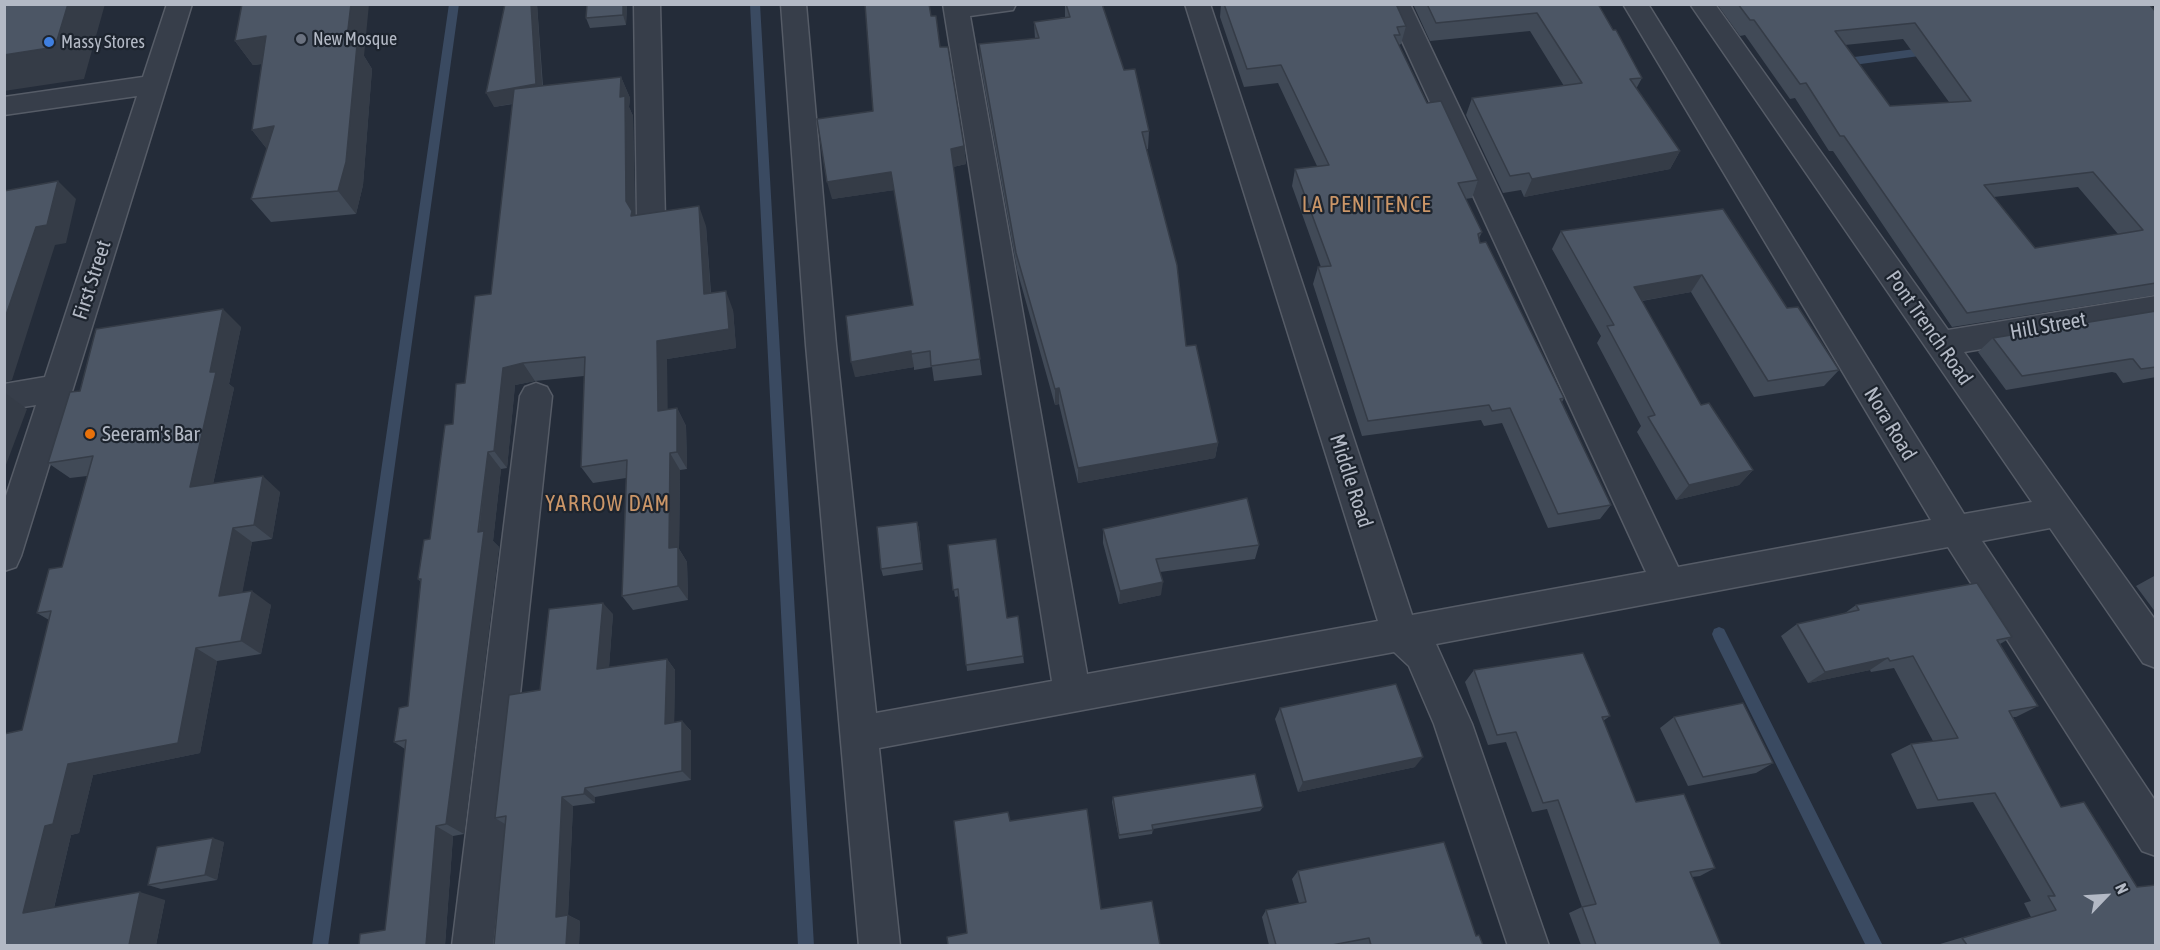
<!DOCTYPE html>
<style>
body{margin:0}
#map{position:relative;width:2160px;height:950px;overflow:hidden;background:#242c39;font-family:"Asap Condensed",sans-serif}
canvas{display:block}
.frame{position:absolute;inset:0;border:6px solid #b3b9c5;pointer-events:none}
.north{position:absolute;left:2076px;top:866px;width:60px;height:60px;-webkit-text-stroke:4px #1d242e;paint-order:stroke;rotate:65deg;font-size:16px;font-weight:700;line-height:24px;text-align:center;color:#b3b9c5}
.north::after{content:'';display:block;margin:auto;width:21px;height:27px;background:#b3b9c5;clip-path:polygon(50% 0,100% 100%,50% 72%,0 100%)}
</style>
<div id="map">
<canvas width="2160" height="950"></canvas>
<div class="frame"></div>
<div class="north">N</div>
</div>
<script>
const c = document.querySelector('canvas').getContext('2d');
c.lineJoin = 'round';
function fillPath(path, color) { c.fillStyle = color; c.fill(path, 'evenodd'); }
function strokePath(path, color, width, dash) { c.strokeStyle = color; c.lineWidth = width; c.lineCap = dash ? 'butt' : 'round'; c.setLineDash(dash || []); c.stroke(path); }
function label(font, color, halo, rows, align = 'center') {
  c.font = font + ' "Asap Condensed",sans-serif'; c.lineWidth = 4.5; c.setLineDash([]); c.textBaseline = 'middle'; c.strokeStyle = halo; c.fillStyle = color; for (const [text, x, y, turn = 0] of rows) {
    c.save(); c.translate(x, y); c.rotate((+turn || 0) * Math.PI / 180); c.textAlign = isNaN(turn) ? turn : align; if (halo) c.strokeText(text, 0, 0); c.fillText(text, 0, 0); c.restore();
  }
}
const stream = new Path2D(`
 M449 4H459L328 946H312Z
 M750 4H760L814 946H798Z
 M1930 47 1935 51 1934 54 1839 67 1834 63 1839 59Z
 M1719 627 1724 629 1883 946H1866L1714 639 1712 634 1714 629Z`);
const minor = new Path2D(`
 M167 4H192L21 556 16 567 4 571V502L36 405 4 410V384L45 377 137 96 4 115V97L143 77Z
 M634 4H660L665 220 661 228 651 231 641 228 637 220Z
 M781 4H806L836 345 876 713 1052 681 943 4H1016L1013 10 970 16 1087 674 1378 621 1185 4H1210L1412 615 1646 572 1385 4H1410L1678 567 1931 520 1623 4H1648L1964 514 2032 502 1690 4H1715L1948 330 2156 296V320L1964 352 2156 621V668L2143 663 2050 528 1982 541 2156 802V856L2142 851 1948 547 1436 644 1472 724 1549 946H1508L1434 724 1409 666 1394 652 879 748 900 946H859L806 345Z
 M536 383 547 387 552 396 493 946H452L520 396 525 387Z`);
const wall = new Path2D(`
 M505 4H537L543 86 621 77 630 98 629 107 633 116 635 216 706 226 711 293 733 310 736 348 667 359V410L677 408 686 426 687 469 680 470 679 549 687 562 688 600 633 610 622 596 626 478 593 483 581 467 584 376 535 381 515 385 507 468 501 469 493 541 499 547 464 834 453 836 445 945H359L385 930 405 749 394 742 408 706 421 582 418 579 430 539 453 424 491 294 513 104 494 107Z
 M587 4H627L626 25 590 28 586 18Z
 M1065 4H1102L1124 70 1149 131 1148 149H1146L1186 346 1218 443 1215 458 1078 483 1059 404 1055 405 1017 270 980 62 979 44 1035 39 1034 22 1065 17Z
 M1221 4H1396L1406 26 1401 44 1399 45 1427 103 1478 180 1472 198 1465 199 1482 232 1479 238 1480 243 1564 398 1562 402 1611 505 1600 519 1548 528 1502 423 1484 426 1481 420 1362 436 1313 284 1318 267H1321L1292 186 1295 169 1317 166 1278 83 1244 87 1220 17Z
 M1413 4H1598L1642 78 1636 89 1680 151 1670 169 1524 197 1521 190 1503 193 1466 115 1472 98 1564 86 1530 31 1430 41Z
 M1717 4H2149L2156 12V295L1952 327 1833 151H1829L1795 98 1790 99 1745 35 1740 36ZM1903 39 1949 102 1890 106 1845 45ZM2078 187 2118 234 2035 248 1994 197Z
 M931 16 940 47 964 146 966 164 953 167 982 375 934 381 932 367 914 370V367L855 377 913 305 894 190 832 199Z
 M235 41 364 56 372 69 363 185 356 214 271 222 251 199 267 149 252 130 262 64 253 65Z
 M1723 209 1787 308 1839 370 1824 386 1754 397 1691 292 1642 301 1701 405 1753 470 1739 485 1676 500 1637 432 1641 426 1597 343 1601 336 1552 249 1561 231Z
 M2156 311V377L2123 383 2116 373 2112 372 2006 390 1978 352 1993 338Z
 M241 327 229 384 234 388 213 484 280 492 272 539 252 542 242 592 271 605 261 654 217 661 200 753 93 775 79 833 71 835 54 908 165 900 156 945H4L22 730 49 620 37 613 62 567 87 476 70 478 48 463 80 391Z
 M917 522 919 529 923 570 883 576 881 569Z
 M1103 529 1259 545 1255 559 1160 572 1161 595 1119 604 1103 543Z
 M948 545 1007 618 1018 616 1024 663 967 671 959 596 955 597Z
 M2156 575V613L2136 586Z
 M1856 605 2012 637 2000 644 2038 706 2016 717H2013L2061 807 2156 945H1941L1940 944 2031 917 2024 903 2031 901 1973 802 1917 809 1891 754 1911 744 1933 741 1894 668 1871 672 1870 670 1808 683 1781 636 1797 624 1845 613Z
 M613 614 609 667 667 659 675 670 674 723 682 721 691 731V780L595 797V803L573 806 568 915 580 921 579 945 505 824 495 818 540 690Z
 M1474 670 1610 716 1603 721 1636 802 1715 868 1700 876 1692 877 1721 945H1581L1569 913 1582 907 1547 809 1532 812 1506 742 1488 745 1465 682Z
 M1280 708 1415 767 1298 792 1275 719Z
 M1674 717 1773 763 1756 773 1688 786 1660 728Z
 M1113 797 1263 807 1260 811 1153 829 1152 834 1119 839 1112 802Z
 M224 842 217 880 161 889 148 885Z
 M1298 871 1476 936 1483 945H1362V944L1355 945H1269L1262 917 1266 910 1299 903 1292 879Z`);
const shadedWall = new Path2D(`
 M68 4H105L84 79 4 91V55Z
 M351 4H369L364 56 372 69 363 185 356 214 338 191 346 46Z
 M531 4H537L543 98 494 107 486 93Z
 M623 4H627L626 25 623 15Z
 M266 36 283 61 253 65 235 41Z
 M621 77 630 98 629 107 633 116 635 218 631 216 626 201 620 97Z
 M274 126 271 154 252 130Z
 M964 146 966 164 953 167 951 149Z
 M1680 151 1670 169 1524 197 1532 179Z
 M891 172 895 190 832 199 827 182Z
 M58 181 76 199 66 243 55 245 12 380 4 383V321L36 227Z
 M699 206 706 226 712 313 704 294Z
 M1702 275 1691 292 1623 304 1634 287Z
 M726 291 733 310 736 348 667 359 668 428 658 411 657 341Z
 M223 309 241 327 229 384 234 388 209 502 190 487 210 372Z
 M911 351 914 367 855 377 851 362Z
 M523 363 535 381 515 385 507 468 494 451 503 368Z
 M1059 388V404L1055 405V389Z
 M5 393 27 409 4 470V395Z
 M677 408 686 426 687 469 677 452Z
 M1218 443 1215 458 1078 483V468Z
 M488 452 501 469 493 541 499 547 464 834 446 824Z
 M670 453 680 470 679 549 687 562 688 600 678 586 669 548Z
 M1753 470 1739 485 1676 500 1689 485Z
 M263 476 280 492 272 539 254 525Z
 M917 522 919 529 923 570 922 563Z
 M233 528 252 542 239 610 219 596Z
 M1163 582 1161 595 1119 604 1120 591Z
 M252 591 271 605 261 654 241 641Z
 M603 603 613 614 608 680 597 669Z
 M196 648 217 661 200 753 93 775 79 833 71 835 51 920 23 913 45 826 68 764Z
 M1888 658 1870 670 1808 683 1825 672Z
 M667 659 675 670 674 734 665 724Z
 M682 721 691 731V780L682 771Z
 M1423 757 1415 767 1298 792 1303 782Z
 M585 788 595 797V803L584 794Z
 M562 797 573 806 568 915 580 921 579 945H566L556 917Z
 M436 826 453 836 445 945H426Z
 M213 838 224 842 217 880 205 875Z
 M140 892 165 900 156 945H129Z`);
const building = new Path2D(`
 M4 4H68L55 47 4 55Z
 M242 4H351L346 46 357 45 346 162 338 191 251 199 274 126 252 130 266 36 235 41Z
 M505 4H531L536 84 486 93Z
 M587 4H623V15L586 18Z
 M865 4H929L931 16H936L940 47H948L964 146 951 149 980 359 931 366 930 351 911 354V351L851 362 846 316 913 305 891 172 827 182 817 119 873 111Z
 M1066 4H1102L1124 70 1135 69 1149 131 1142 132 1177 265 1186 346 1196 345 1218 443 1078 468 1059 388 1055 389 1016 253 979 44 1039 38 1034 22 1070 17Z
 M1224 4H1396L1406 26 1397 27 1400 35H1394L1427 103 1441 101 1478 180 1458 183 1482 232 1478 234 1480 243 1486 242 1564 398 1560 399 1611 505 1558 514 1510 408 1492 411 1489 405 1368 421 1318 267 1331 266 1295 169 1329 165 1281 65 1247 69Z
 M1427 4H1598L1613 30H1616L1642 78 1630 79 1680 151 1532 179 1529 173 1510 176 1472 98 1582 83 1537 13 1436 23Z
 M1738 4H2149L2156 12V283L1967 313 1844 136H1840L1806 83 1800 84 1754 20H1750ZM1915 23 1971 101 1890 106 1835 31ZM2093 172 2143 230 2035 248 1984 185Z
 M621 77 620 97 625 96 626 201 632 211 631 216 699 206 704 294 726 291 729 329 657 341 658 411 677 408V452L670 453 669 548 678 547V586L622 596 627 460 581 467 585 357 523 363 503 368 494 451 488 452 478 532 484 531 446 824 436 826 426 945H359L360 934 385 930 406 740 394 742 399 708 408 706 421 579H418L424 540 430 539 445 425 453 424 456 384 465 383 475 296 491 294 514 89Z
 M58 181 47 225 36 227 4 321V191Z
 M1723 209 1787 308 1798 307 1839 370 1768 381 1702 275 1634 287 1701 405 1709 403 1753 470 1689 485 1648 417 1655 415 1607 326 1614 325 1561 231Z
 M223 309 210 372H216L190 487 263 476 254 525 233 528 219 596 252 591 241 641 196 648 178 743 68 764 53 824 45 826 23 913 140 892 129 945H4V734L22 730 51 611 37 613 49 569 62 567 93 456 48 463 70 392 80 391 96 329Z
 M2156 311V367L2141 369 2133 359H2130L2022 376 1993 338Z
 M1247 498 1259 545 1156 559 1163 582 1120 591 1103 529Z
 M917 522 922 563 881 569 877 527Z
 M996 539 1007 618 1018 616 1023 656 966 665 958 589 953 590 948 545Z
 M1977 583 2012 637 1997 640 2038 706 2009 711 2061 807 2084 802 2137 887 2156 885V945H1967L1962 938 2056 910 2048 896H2055L1995 793 1938 800 1911 744 1958 738 1913 656 1890 661 1888 658 1825 672 1797 624 1859 610 1856 605Z
 M603 603 597 669 667 659 665 724 682 721V771L585 788 584 794 562 797 556 917 568 915 566 945H494L506 816 495 818 509 695 540 690 549 609Z
 M1583 653 1610 716 1602 717 1636 802 1684 794 1715 868 1690 872 1721 945H1596L1582 907 1596 904 1558 800 1543 803 1516 732 1497 735 1474 670Z
 M1396 684 1423 757 1303 782 1280 708Z
 M1743 703 1773 763 1703 777 1674 717Z
 M1255 774 1263 807 1152 825 1153 830 1119 835 1113 797Z
 M1087 809 1101 909 1152 901 1160 945H948L947 937 967 933 954 821 1008 812 1010 821Z
 M213 838 205 875 148 885 157 847Z
 M1444 842 1476 936 1479 935 1483 945H1371L1369 938 1332 945H1276L1266 910 1306 902 1298 871Z`);
const markers = [
 [301,39,6,"#6b7280"],
 [49,42,6,"#3f7fe0"],
 [90,434,6,"#e8710a"]
];
const farPoinames = [
 ["New Mosque",313,39],
 ["Massy Stores",61,42]
];
const streetNames = [
 ["First Street",92,280,-72],
 ["Hill Street",2048,326,-10],
 ["Pont Trench Road",1929,328,55],
 ["Nora Road",1890,424,59],
 ["Middle Road",1351,481,72]
];
const poiNames = [
 ["Seeram's Bar",102,434]
];
const neighbourhoodNames = [
 ["LA PENITENCE",1367,205],
 ["YARROW DAM",608,504]
];
fillPath(stream, '#3a4a61');
strokePath(minor, '#565c67', 3);
fillPath(minor, '#373e4a');
fillPath(wall, '#414a57');
fillPath(shadedWall, '#353c47');
fillPath(building, '#4c5665');
strokePath(building, '#353c47', 1.5);
for (const [x, y, r, color] of markers) { const dot = new Path2D(); dot.arc(x, y, r, 0, 2 * Math.PI); c.fillStyle = color; c.fill(dot); strokePath(dot, '#1d242e', 2); }
label('18px', '#b3b9c5', '#1d242e', farPoinames, 'left');
label('21px', '#b3b9c5', '#1d242e', streetNames);
label('21px', '#b3b9c5', '#1d242e', poiNames, 'left');
c.letterSpacing = '1.5px';
label('22px', '#cb9668', '#1d242e', neighbourhoodNames);
c.letterSpacing = '0px';
</script>
